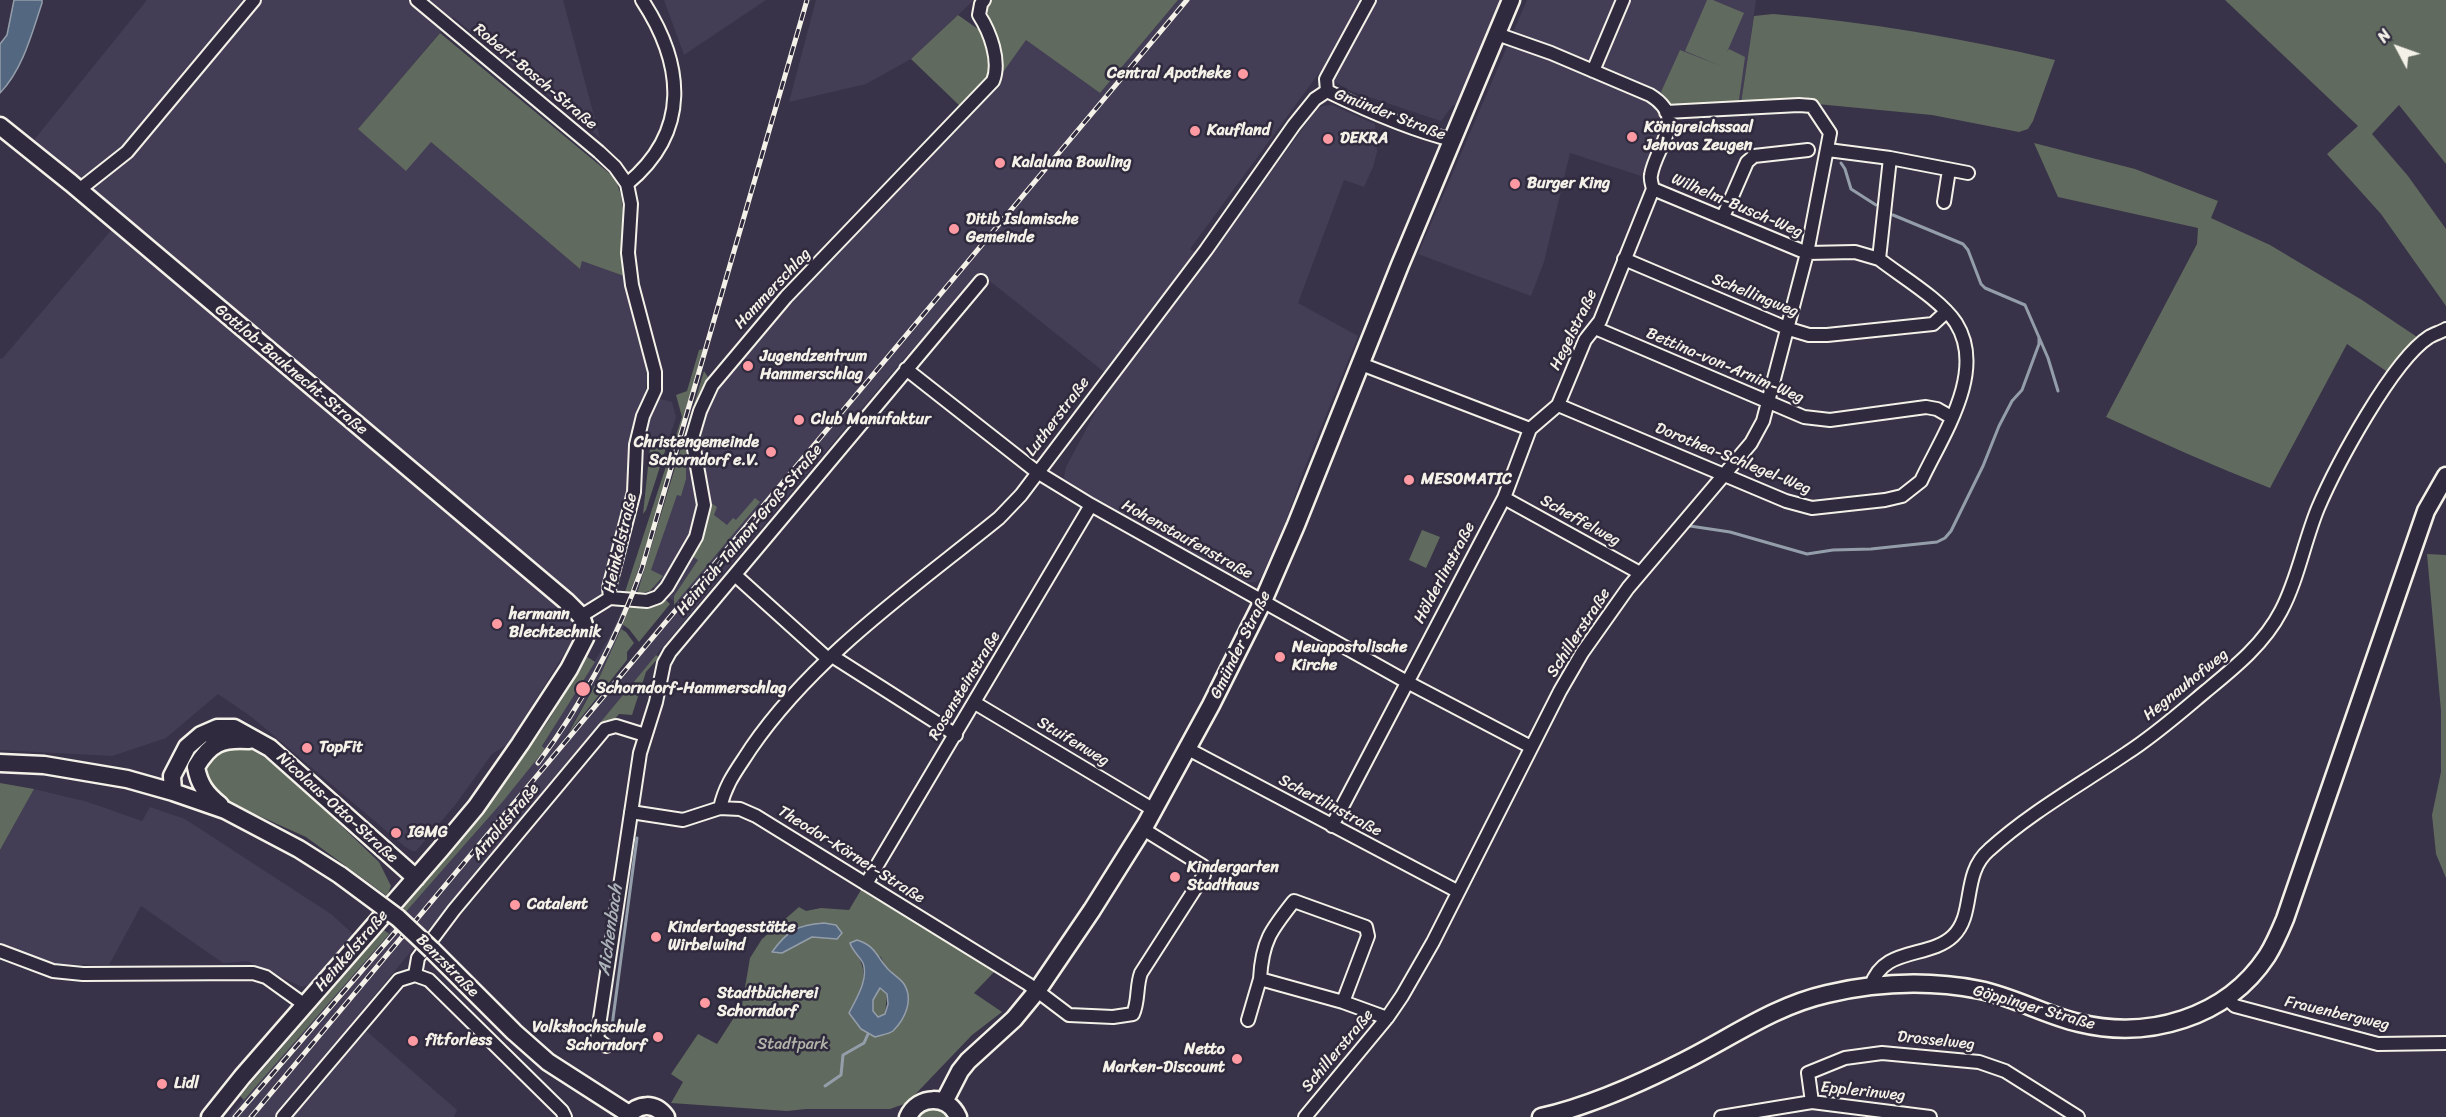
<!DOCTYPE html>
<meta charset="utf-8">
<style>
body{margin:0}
#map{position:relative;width:2446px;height:1117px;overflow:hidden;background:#383348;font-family:Sriracha,sans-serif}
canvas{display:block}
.north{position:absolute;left:2368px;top:18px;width:60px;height:60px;-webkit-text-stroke:4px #2f2a3d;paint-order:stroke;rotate:311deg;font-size:16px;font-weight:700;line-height:24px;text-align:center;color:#f4f1e8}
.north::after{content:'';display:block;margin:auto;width:21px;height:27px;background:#f4f1e8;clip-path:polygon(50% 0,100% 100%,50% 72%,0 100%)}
</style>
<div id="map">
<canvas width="2446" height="1117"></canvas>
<div class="north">N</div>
</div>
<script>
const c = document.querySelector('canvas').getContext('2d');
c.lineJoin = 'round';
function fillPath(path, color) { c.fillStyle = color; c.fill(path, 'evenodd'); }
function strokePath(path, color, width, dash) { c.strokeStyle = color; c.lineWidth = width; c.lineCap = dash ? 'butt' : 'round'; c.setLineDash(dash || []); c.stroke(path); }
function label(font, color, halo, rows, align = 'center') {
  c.font = font + ' Sriracha,sans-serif'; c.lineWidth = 5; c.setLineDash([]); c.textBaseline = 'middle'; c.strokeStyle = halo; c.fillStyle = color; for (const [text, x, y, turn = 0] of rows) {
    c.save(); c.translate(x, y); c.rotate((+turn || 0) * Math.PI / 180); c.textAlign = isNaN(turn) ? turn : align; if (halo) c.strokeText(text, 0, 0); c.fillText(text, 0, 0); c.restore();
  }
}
const built = new Path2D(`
 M147 0H563L600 138 453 17 358 129 431 142 580 269 582 261 624 276 648 371 645 395 672 402 676 417 666 448 642 447 616 577 564 654 508 744 492 754 456 804 416 851H412L404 846 253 718 218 694 166 738 112 756 0 750V358L2 359 124 215 34 140Z
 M664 0H766L684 55Z
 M816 0H974L911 59 866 84 789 102Z
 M1178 0H1502L1456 106 1453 105 1441 121 1351 91 1319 73 1190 249 1207 260 1317 109 1323 106 1332 105 1375 124 1377 152 1373 167 1364 187 1344 180 1298 303 1358 336 1303 472 1286 521 1261 578 1255 582H1245L1069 486 1064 477 1066 467 1113 379 981 274 901 362 747 545 274 1117H228L335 991 477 831 540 750 610 636 630 593 646 548 652 550 694 413 782 303 999 78 1026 40 1100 93ZM643 581 677 603 561 744 600 676 634 606Z
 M1527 0H1756L1741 103 1679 116 1641 176 1570 153 1544 262 1531 296 1418 254Z
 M34 789 88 802 142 821 150 807 185 819 331 914 352 933V938L314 983 302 987 247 961 223 963 141 906 109 965 48 964 0 945V850Z
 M356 1022 457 1110 454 1117H278Z`);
const green = new Path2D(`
 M990 0H1178L1100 93 1026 40 999 78C999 67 1001 54 998 43 995 28 982 14 990 0Z
 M1707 0H1713L1744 13 1727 52 1729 49 1745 57 1738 107 1691 108 1670 105 1661 92 1680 50 1721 66 1685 51Z
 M2225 0H2446V164L2399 105 2372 134 2408 176 2446 229V306L2381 214 2327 154 2358 126Z
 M1773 14C1868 22 1962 38 2055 60L2033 121 2028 129 2019 132 1932 115 1817 104C1799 90 1794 101 1776 103 1764 104 1752 103 1741 103L1754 16Z
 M958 15 985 34 989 57V76L962 108 911 59Z
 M440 33 615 178 621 195 625 223 621 253 624 276 582 261 580 269 431 142 406 171 358 129Z
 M2034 143 2135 169 2218 201 2211 218 2270 245 2362 300 2417 337 2386 371 2347 344 2270 488C2214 466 2160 442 2106 417L2197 244 2198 228 2058 197Z
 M703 349 646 548 630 593 625 592 682 417 676 395 687 391 699 350Z
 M704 371 708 377 700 395 688 436 686 450V479L681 496 677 495 651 570 663 576 650 591 637 594Z
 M650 448H666L646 510 643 514Z
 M755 498 760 502 674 605V596L698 560 692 556 702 543 711 503 717 507 714 515 727 525 733 518 736 520Z
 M1422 530 1440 537 1426 568 1409 560Z
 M2427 554 2446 555V878L2436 854 2432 815 2441 772V711Z
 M665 599 670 604 639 642 629 629 622 624 631 605 648 606Z
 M621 629 626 632 634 643 627 652V660L568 734 600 676Z
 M656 655 659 657 646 672 632 715 619 714 614 720H606L582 748 580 747Z
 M586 656 595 662 542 746 545 749 504 800 403 915 399 912 482 816 549 720Z
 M226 747 250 749 269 760 305 791 379 862 391 886 387 896 306 837 224 800 211 791 204 772 206 763 214 753Z
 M0 783 34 789 0 850Z
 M861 890 995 971 974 993 1002 1012 972 1035 907 1103 890 1109H806L787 1111 671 1103 683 1082 671 1074 698 1034 717 1044 742 1005 750 958 762 939 799 907 806 911 821 908 849 910ZM805 925 837 939 812 937 782 953 781 940 792 930ZM851 947 881 957 885 966 904 984 875 1037 849 1013C862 986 873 973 851 947Z
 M384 930 389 934 244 1100 240 1096Z
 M879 988 887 994 885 1014 878 1017 873 1011V1000Z
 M927 1108 939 1109 948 1117H916Z`);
const water = new Path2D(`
 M14 0H42V3C32 33 23 69 0 93V44L7 35Z
 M824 923 836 925 842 933 837 939 812 937 782 953 772 952C788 930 797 925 824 923Z
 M857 940C876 946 876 956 887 968 892 974 900 978 904 984 914 1000 905 1019 893 1031 889 1034 881 1035 875 1037L861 1029 849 1013C856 999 869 979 863 963 859 956 852 950 850 943ZM880 988 887 994 888 1004 885 1014 878 1017 873 1011V1000Z`);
const stream = new Path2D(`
 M1841 163 1845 169 1851 189 1876 205
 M1893 215 1963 244 1968 250 1981 284 1985 288 2025 305 2048 358 2058 391
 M1690 526 1730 532 1807 554 1833 550 1871 549 1937 542 1945 538 1951 531 1983 466 1999 426 2012 401 2022 390 2039 344V337
 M612 1026 637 838
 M825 1086 841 1075 843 1055 864 1043 868 1034`);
const street = new Path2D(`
 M417 0 599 152 615 167 627 184
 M1593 71 1623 0
 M1327 91C1366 110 1410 130 1453 140
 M1828 150 1890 158 1968 173
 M1653 189 1807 253 1855 252 1879 259
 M79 190 127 152 254 0
 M1944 202 1949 170
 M1723 217 1747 162 1754 156 1808 150
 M1624 259 1789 329 1809 335H1827L1933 324 1946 312
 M1595 328 1804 417 1830 420 1926 407 1937 409 1951 417
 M1361 364 1530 429
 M906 369 1037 472 1091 505 1407 682 1531 747
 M1558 405 1786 501 1812 508 1885 500 1902 496 1921 481C1942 436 1987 372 1956 323 1940 299 1902 277 1879 259L1890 158
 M1504 498 1640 573
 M735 575 828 659
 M610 598 609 588 634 492 636 445 643 416 655 390V372L632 285 628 253 631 204 627 184C691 131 684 64 642 0
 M581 616 610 598 647 601 658 597 667 587 696 537 704 505 692 438 700 411 712 385 786 297 993 81C1001 61 990 32 979 15L981 4 984 0
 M832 656 956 735
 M975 703 1154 810
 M1188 749 1457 891
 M720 808C726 782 737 770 751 748 814 656 913 588 999 518L1021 495 1206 250 1294 125 1315 99 1327 91 1326 79 1369 0
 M631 812 683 820 720 808 740 809 756 816 1028 984 1069 1015 1113 1017 1133 1014C1139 1001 1136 986 1141 973L1204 875 1203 866 1143 829
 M1332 826 1504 498 1530 429 1558 405 1585 340 1600 321 1653 189C1652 185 1650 179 1651 175 1656 145 1689 119 1650 95L1551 53 1497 34
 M866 884 1091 505
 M0 951 53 971 83 974 253 973 266 977 305 1005
 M415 975 418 958 454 910 605 729 616 726 645 735
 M1871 986C1883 946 1929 959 1953 936 1976 914 1961 874 1989 850 2031 812 2080 785 2127 753 2155 735 2181 712 2206 691 2234 668 2264 644 2281 611 2298 579 2304 542 2318 508 2336 466 2392 361 2429 337 2434 334 2441 332 2446 329
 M2225 997 2235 1006 2378 1044 2446 1043
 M1343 1002 1368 936 1366 927 1294 901C1271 930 1262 941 1260 979L1343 1002 1387 1018
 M1248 1020 1260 979
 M606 1046 597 1039 640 753 656 702 664 663 670 652 981 281
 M1812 1102 1808 1073 1845 1058 1882 1053 1979 1062 2005 1071 2078 1117
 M283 1117 399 980 415 975 429 980 562 1111 565 1117
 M1305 1117 1387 1018 1402 996 1433 942 1560 691 1582 653 1628 588 1751 443 1763 421 1807 253 1830 133 1812 106 1799 105 1666 112
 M1721 1117 1812 1102 1930 1117`);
const secondary = new Path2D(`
 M0 126 71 183 566 601 581 616 586 631 585 638 569 669 520 744 476 807 440 850 242 1077 210 1117
 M0 763 44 765 127 779 173 792 225 810 299 849 340 875
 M173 792 172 776 187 747 201 735 217 728H234L270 748 416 878
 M220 805C206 794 199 784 196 767 210 743 222 738 249 740
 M432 950 514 1032 548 1062 629 1114
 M944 1102 960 1071 968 1061 1014 1019 1037 991 1092 910 1146 824 1211 705 1263 601 1296 525 1400 265 1511 0
 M627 1117C638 1103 655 1102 666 1117
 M908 1117C918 1095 948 1094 958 1117
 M1541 1117C1590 1106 1639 1084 1684 1061 1732 1037 1774 1006 1827 994 1878 982 1929 980 1980 990 2014 997 2045 1015 2079 1023 2148 1040 2226 1018 2267 956 2274 945 2280 931 2285 919L2426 511 2446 476`);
const rail = new Path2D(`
 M538 763C583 703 617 639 642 568L807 0
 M235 1117 403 923
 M251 1117 1187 0`);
const secondaryBridge = new Path2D(`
 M340 875 398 918 432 950`);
const markers = [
 [1243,74,6,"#ff9aa2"],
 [1195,131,6,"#ff9aa2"],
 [1632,137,6,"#ff9aa2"],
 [1328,139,6,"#ff9aa2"],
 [1000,163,6,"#ff9aa2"],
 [1515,184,6,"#ff9aa2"],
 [954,229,6,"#ff9aa2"],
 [748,366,6,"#ff9aa2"],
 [799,420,6,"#ff9aa2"],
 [771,452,6,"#ff9aa2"],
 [1409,480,6,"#ff9aa2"],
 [497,624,6,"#ff9aa2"],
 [1280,657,6,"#ff9aa2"],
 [583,689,8,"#ff9aa2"],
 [307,748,6,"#ff9aa2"],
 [396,833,6,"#ff9aa2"],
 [1175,877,6,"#ff9aa2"],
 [515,905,6,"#ff9aa2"],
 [656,937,6,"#ff9aa2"],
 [705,1003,6,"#ff9aa2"],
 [658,1037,6,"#ff9aa2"],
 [413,1041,6,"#ff9aa2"],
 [1237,1059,6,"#ff9aa2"],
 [162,1084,6,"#ff9aa2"]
];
const poiNames = [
 ["Central Apotheke",1231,74,"right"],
 ["Königreichssaal",1644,128],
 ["Jehovas Zeugen",1644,146],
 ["Kaufland",1207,131],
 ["DEKRA",1340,139],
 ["Kalaluna Bowling",1012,163],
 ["Burger King",1527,184],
 ["Ditib Islamische",966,220],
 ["Gemeinde",966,238],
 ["Jugendzentrum",760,357],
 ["Hammerschlag",760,375],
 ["Club Manufaktur",811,420],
 ["Christengemeinde",759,443,"right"],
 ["Schorndorf e.V.",759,461,"right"],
 ["MESOMATIC",1421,480],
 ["hermann",509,615],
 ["Blechtechnik",509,633],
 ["Neuapostolische",1292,648],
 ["Kirche",1292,666],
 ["Schorndorf-Hammerschlag",596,689],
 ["TopFit",319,748],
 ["IGMG",408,833],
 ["Kindergarten",1187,868],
 ["Stadthaus",1187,886],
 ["Catalent",527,905],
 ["Kindertagesstätte",668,928],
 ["Wirbelwind",668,946],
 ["Stadtbücherei",717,994],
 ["Schorndorf",717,1012],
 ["Volkshochschule",646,1028,"right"],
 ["Schorndorf",646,1046,"right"],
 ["fitforless",425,1041],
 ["Netto",1225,1050,"right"],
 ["Marken-Discount",1225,1068,"right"],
 ["Lidl",174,1084]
];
const streetNames = [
 ["Robert-Bosch-Straße",535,77,40],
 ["Gmünder Straße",1390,115,21],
 ["Wilhelm-Busch-Weg",1737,206,23],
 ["Hammerschlag",773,289,-47],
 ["Schellingweg",1755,296,22],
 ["Hegelstraße",1574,330,-64],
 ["Bettina-von-Arnim-Weg",1725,366,23],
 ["Gottlob-Bauknecht-Straße",291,370,40],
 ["Lutherstraße",1058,417,-53],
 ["Dorothea-Schlegel-Weg",1733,459,22],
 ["Scheffelweg",1580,521,29],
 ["Heinrich-Talmon-Groß-Straße",750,530,-50],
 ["Hohenstaufenstraße",1187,540,29],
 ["Heinkelstraße",621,543,-77],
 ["Hölderlinstraße",1445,573,-62],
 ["Schillerstraße",1579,633,-57],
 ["Gmünder Straße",1241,645,-64],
 ["Hegnauhofweg",2186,685,-39],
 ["Rosensteinstraße",965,686,-59],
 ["Stuifenweg",1073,742,31],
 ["Schertlinstraße",1330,806,28],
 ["Nicolaus-Otto-Straße",337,808,42],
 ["Arnoldstraße",506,822,-50],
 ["Theodor-Körner-Straße",851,855,32],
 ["Heinkelstraße",352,951,-49],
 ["Benzstraße",447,966,45],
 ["Göppinger Straße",2034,1008,16],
 ["Frauenbergweg",2337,1014,13],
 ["Drosselweg",1936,1041,6],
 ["Schillerstraße",1338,1051,-50],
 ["Epplerinweg",1863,1092,6]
];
const parkNames = [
 ["Stadtpark",793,1045]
];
const waterNames = [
 ["Aichenbach",611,930,-82]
];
fillPath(built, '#433e55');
fillPath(green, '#616a5e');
fillPath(water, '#546780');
strokePath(water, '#949eaa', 1.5);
strokePath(stream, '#949eaa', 3);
strokePath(street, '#f4f1e8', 16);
strokePath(secondary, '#f4f1e8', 21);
strokePath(street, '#2f2a3d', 12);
strokePath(secondary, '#2f2a3d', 16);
strokePath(rail, '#f4f1e8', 5);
strokePath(rail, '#2f2a3d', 3, [9]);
strokePath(secondaryBridge, '#f4f1e8', 21, []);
strokePath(secondaryBridge, '#2f2a3d', 16);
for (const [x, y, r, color] of markers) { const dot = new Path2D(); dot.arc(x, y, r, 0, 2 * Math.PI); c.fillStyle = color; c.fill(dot); strokePath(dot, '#2f2a3d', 2); }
label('bold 16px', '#f4f1e8', '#2f2a3d', poiNames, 'left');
label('16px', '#f4f1e8', '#2f2a3d', streetNames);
label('16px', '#b2b4aa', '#2f2a3d', parkNames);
label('italic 18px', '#acb3b9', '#2f2a3d', waterNames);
</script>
